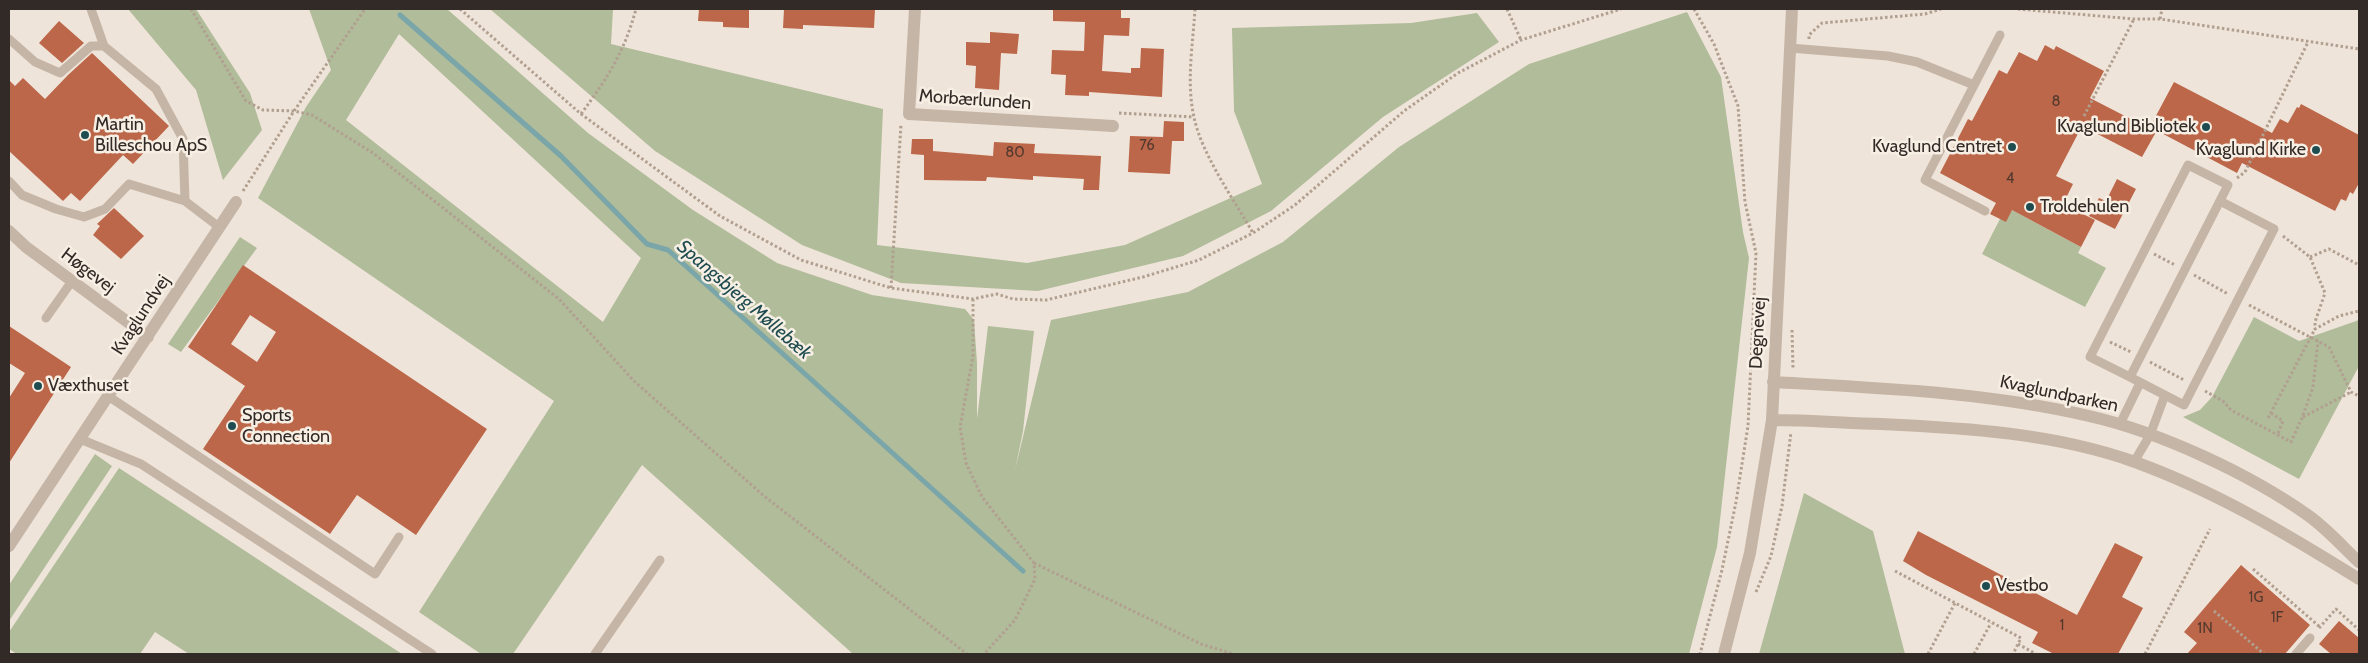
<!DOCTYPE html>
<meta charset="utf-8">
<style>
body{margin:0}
#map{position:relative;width:2368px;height:663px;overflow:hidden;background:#efe4d9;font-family:Cabin,sans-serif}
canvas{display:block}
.frame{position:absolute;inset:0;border:10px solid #322a26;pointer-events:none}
</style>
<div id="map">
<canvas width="2368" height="663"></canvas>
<div class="frame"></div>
</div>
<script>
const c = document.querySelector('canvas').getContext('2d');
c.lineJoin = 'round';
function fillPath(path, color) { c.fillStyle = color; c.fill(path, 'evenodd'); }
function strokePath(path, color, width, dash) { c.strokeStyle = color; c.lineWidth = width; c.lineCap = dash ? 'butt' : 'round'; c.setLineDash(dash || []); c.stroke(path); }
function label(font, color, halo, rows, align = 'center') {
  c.font = font + ' Cabin,sans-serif'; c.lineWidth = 5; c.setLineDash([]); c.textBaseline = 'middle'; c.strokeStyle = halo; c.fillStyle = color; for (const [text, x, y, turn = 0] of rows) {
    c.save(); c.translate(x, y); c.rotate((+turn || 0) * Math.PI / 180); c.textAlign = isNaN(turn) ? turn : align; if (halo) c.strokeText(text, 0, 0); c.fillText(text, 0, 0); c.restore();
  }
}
const green = new Path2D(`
 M128 9H196L250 93 262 130 223 180 196 90Z
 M309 9H447L588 133 693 210 777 263 872 295 965 309 974 320 977 363V419L988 326 1034 331 1023 431 1015 470 1051 320 1188 292 1283 242 1399 147 1529 64 1687 12 1721 77 1743 232 1749 258 1717 547 1689 654H853L642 465 513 654H481L419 612 554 401 258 198 306 107 331 70ZM399 34 641 258 603 322 346 120Z
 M490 9H613L611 44 883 109 877 245 1027 263 1125 245 1262 184 1234 111 1232 28 1411 23 1477 13 1499 42 1383 117 1271 211 1183 256 1038 291 901 283 802 245 655 151Z
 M2012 210 2081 247 2078 253 2106 268 2085 307 1982 254 2000 219Z
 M240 237 257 248 181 352 168 344Z
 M2254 317 2299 341 2359 320V366L2299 479 2183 417 2200 410 2212 397Z
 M95 454 112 466 9 621V585Z
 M119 468 402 654H189L155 632 140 654H17L9 649V632Z
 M1804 493 1873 531 1905 654H1759Z`);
const stream = new Path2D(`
 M400 15 561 156 647 244 668 250 1023 571`);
const building = new Path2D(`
 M699 9H749V28L723 27V22L698 21Z
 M784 9H875L874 28 803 25V29L783 28Z
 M1053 9H1121V18H1130L1129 36 1104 35 1102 71 1131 73V68H1140L1141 48 1164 49 1162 97 1089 92V96L1065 95 1066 75 1051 74 1052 50 1084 51 1085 22 1053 21Z
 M59 21 84 43 62 63 39 43Z
 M990 32 1019 34 1017 54 1001 53 999 90 975 88 976 66 966 65V42L990 43Z
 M2045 45 2054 50 2056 46 2104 71 2090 98 2156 132 2142 157 2082 126 2056 176 2073 184 2063 204 2095 220 2081 247 2012 210 2006 222 1990 214 1996 203 1940 173 1968 119 1972 121 1999 70 2007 74 2019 52 2037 61Z
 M92 53 169 126 133 164 123 155 80 201 71 193 63 201 9 151V80L15 86 23 78 45 99 68 75Z
 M2174 82 2272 133 2280 119 2288 123 2297 107 2299 108 2301 104 2359 135V183L2353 194 2350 192 2346 201 2341 199 2335 211 2242 163 2237 173 2150 127Z
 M1164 121 1184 122V141H1172L1170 174 1128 172 1130 136 1163 137Z
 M912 139H933V151L993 156 994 142 1035 144 1034 153 1101 156 1099 190H1083L1084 179 1033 176V180L987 177 986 181 924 180V155L911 154Z
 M2117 179 2136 189 2115 229 2089 216 2099 198 2106 201Z
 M114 208 144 236 121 259 93 235 100 226 97 224Z
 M243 265 487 429 416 535 357 495 330 534 203 449 245 386 188 347ZM250 315 276 332 257 362 231 344Z
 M9 326 71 367 9 463V398L25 373 9 363Z
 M1918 531 2077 615 2115 543 2143 557 2122 597 2143 608 2118 654H2054L2032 643 2038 632 1926 575 1903 561Z
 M2241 565 2310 625 2285 654H2187L2197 643 2184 632Z
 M2339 621 2359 638V654H2331L2319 644Z`);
const path = new Path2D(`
 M191 9 246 101 263 110 294 111 312 115 373 153 559 299 634 381 764 496 967 654
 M460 9 581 114 720 216 801 260 891 288 973 299 997 294 1013 299 1046 300 1143 277 1199 260 1253 233 1295 205 1404 111 1458 73 1521 40 1621 9
 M1195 9C1193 44 1186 82 1194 117 1201 153 1234 200 1253 233
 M1507 9 1521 40
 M1694 9 1714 44 1738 106 1745 202 1756 253 1748 426 1736 502 1722 570 1700 654
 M2018 9 2134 19H2160L2359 49
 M2160 19 2162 9
 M1809 39V35L1822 23 1925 14 1941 9
 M1119 113 1194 117
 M581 114C608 77 624 53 636 9
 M2084 116 2134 19
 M2237 178 2245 172 2308 42
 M243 191 294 111 365 9
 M2283 236 2310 257 2325 293 2315 322V329L2339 316 2359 311
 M2154 254 2175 265
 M2310 257 2329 249 2359 265
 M2194 275 2228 294
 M891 288 901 124
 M973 299V356L960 427 966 463 982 497 1034 563 1035 579 1015 620 984 654
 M2249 305 2329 347 2351 392 2359 396
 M1792 330 1793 369
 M2110 342 2131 352
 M2150 362 2184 380
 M2205 391 2223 401 2231 410 2291 442 2302 418 2313 387 2318 341
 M2271 413 2283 421 2277 436
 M2303 417 2351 392
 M2268 418 2315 329
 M1034 563 1201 644 1233 654
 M2253 569 2320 627
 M1895 571 2021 638 2013 654
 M1756 592 1771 556 1782 506 1791 432
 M2214 611 2264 654
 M2319 628 2336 609 2359 630
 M2018 644 2036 654
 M1928 654 1955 603
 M1974 654 1991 623
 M2145 654 2210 529`);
const service = new Path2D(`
 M91 9 104 46 156 89 183 139 185 201
 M9 39 35 62 60 73 91 46H104
 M1790 48 1888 56 1917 62 1974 85
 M2188 165 2228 185 2130 377 2090 357Z
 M9 181 22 195 56 209 84 217 105 209 129 184 185 201 219 227
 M1985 211 1925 180 2000 35
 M46 318 72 281
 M2130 377 2184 405 2274 229 2220 201
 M108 396 375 574 399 537
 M2120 424 2140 383
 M80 439 141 464 432 654
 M2134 462 2150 435 2165 395
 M595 654 660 560
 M2296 654 2310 638`);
const minor = new Path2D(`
 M915 9 909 114 1113 126
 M9 231 26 247 148 337
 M9 546 236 202`);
const tertiary = new Path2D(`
 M1773 382C1879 388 1986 392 2089 416 2160 432 2250 474 2309 516 2327 529 2343 547 2359 562
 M1772 420C1808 420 1845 423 1881 424 1966 428 2054 433 2135 462 2215 491 2287 534 2359 579
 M1724 654 1750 553 1772 420 1792 9`);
const markers = [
 [2206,127,5,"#1f4c50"],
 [85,135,5,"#1f4c50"],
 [2012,147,5,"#1f4c50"],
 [2316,150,5,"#1f4c50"],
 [2030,207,5,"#1f4c50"],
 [38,386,5,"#1f4c50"],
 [232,426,5,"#1f4c50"],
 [1986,586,5,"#1f4c50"]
];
const numberNames = [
 ["8",2056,102],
 ["76",1147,146],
 ["80",1015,153],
 ["4",2010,179],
 ["1G",2256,598],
 ["1F",2277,618],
 ["1",2062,626],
 ["1N",2205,629]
];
const streetNames = [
 ["Morbærlunden",975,100,4],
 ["Høgevej",88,271,37],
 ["Kvaglundvej",141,315,-57],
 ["Degnevej",1758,333,-87],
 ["Kvaglundparken",2059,394,12]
];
const poiNames = [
 ["Martin",95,125],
 ["Billeschou ApS",95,146],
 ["Kvaglund Bibliotek",2196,127,"right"],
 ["Kvaglund Centret",2002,147,"right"],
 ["Kvaglund Kirke",2306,150,"right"],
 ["Troldehulen",2040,207],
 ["Væxthuset",48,386],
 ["Sports",242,416],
 ["Connection",242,437],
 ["Vestbo",1996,586]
];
const waterNames = [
 ["Spangsbjerg Møllebæk",744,300,41]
];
fillPath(green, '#b0bc9a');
strokePath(stream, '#7aa6a9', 5);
fillPath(building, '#bc6749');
strokePath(path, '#b19f90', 3, [2.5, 2.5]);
strokePath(service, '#c5b5a6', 9);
strokePath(minor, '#c5b5a6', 12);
strokePath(tertiary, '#c5b5a6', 12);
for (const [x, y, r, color] of markers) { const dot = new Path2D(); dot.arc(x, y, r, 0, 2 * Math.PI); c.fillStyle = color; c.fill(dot); strokePath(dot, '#f7efe4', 2); }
label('15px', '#54392f', null, numberNames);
label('18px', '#322a26', '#f7efe4', streetNames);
label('18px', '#322a26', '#f7efe4', poiNames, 'left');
label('italic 19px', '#1f4c50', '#f7efe4', waterNames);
</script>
